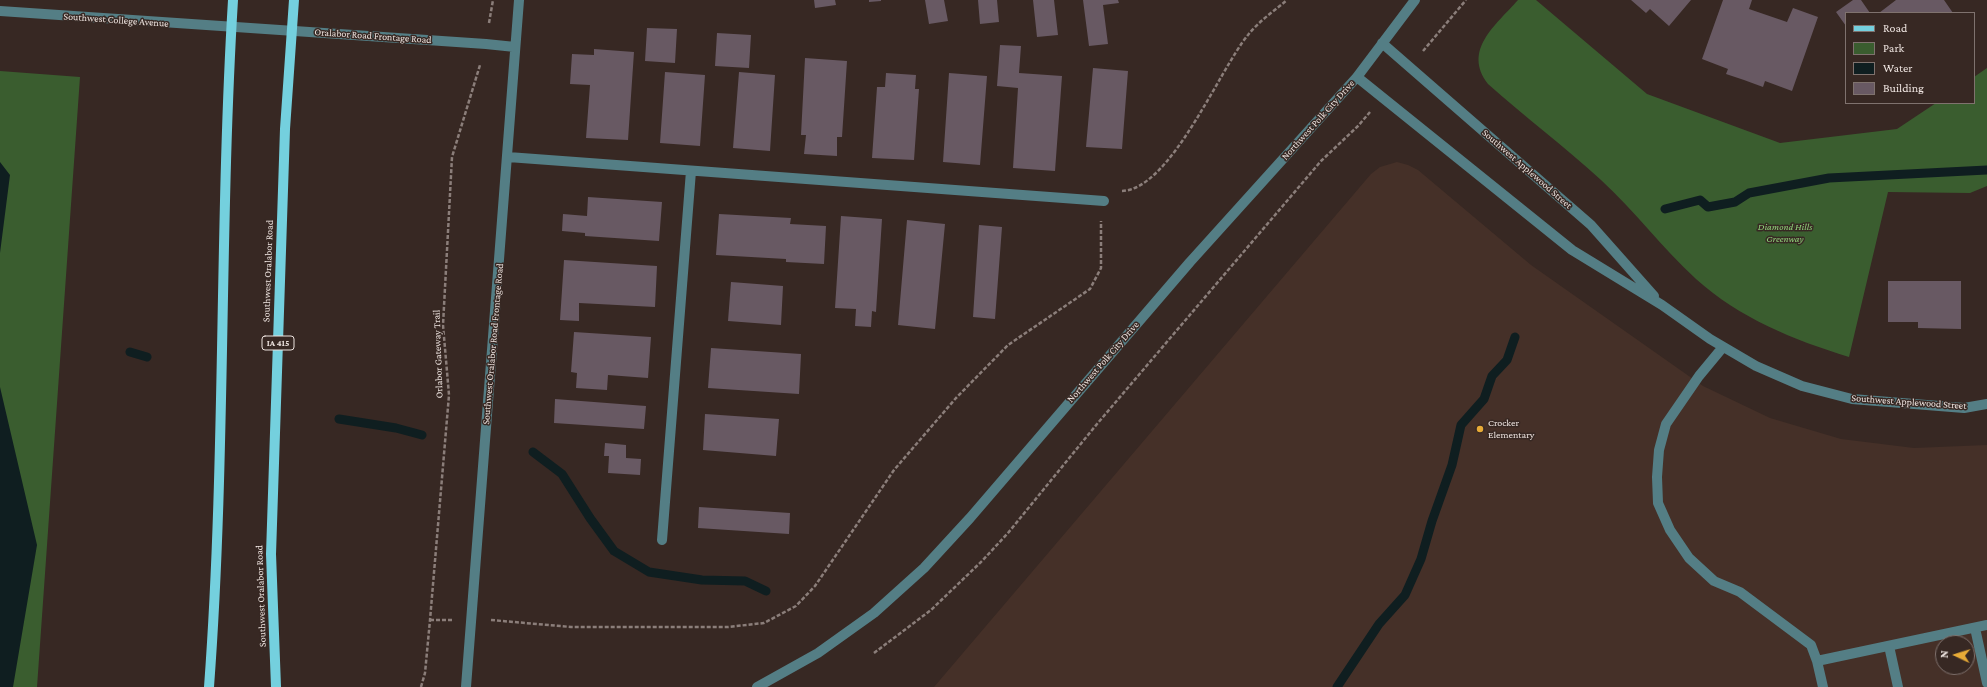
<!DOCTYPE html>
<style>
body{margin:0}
#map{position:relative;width:1987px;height:687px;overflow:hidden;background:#372823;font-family:"Crimson Pro",serif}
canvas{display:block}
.legend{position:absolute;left:1845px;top:12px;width:130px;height:92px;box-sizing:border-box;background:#372823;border:1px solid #7f726e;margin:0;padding:5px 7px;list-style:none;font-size:12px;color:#ece2de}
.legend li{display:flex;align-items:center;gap:8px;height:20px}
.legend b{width:20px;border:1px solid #7f726e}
.north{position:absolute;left:1935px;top:635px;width:40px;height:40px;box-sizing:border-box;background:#372823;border:1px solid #7f726e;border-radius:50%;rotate:274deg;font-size:11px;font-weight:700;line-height:16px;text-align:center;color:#ece2de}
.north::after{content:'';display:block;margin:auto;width:14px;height:18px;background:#e8ab37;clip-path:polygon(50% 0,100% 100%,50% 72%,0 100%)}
</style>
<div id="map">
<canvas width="1987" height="687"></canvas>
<ul class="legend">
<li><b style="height:5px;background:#74d0de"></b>Road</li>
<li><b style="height:11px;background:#3a5d2f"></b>Park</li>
<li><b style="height:11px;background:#0f1e20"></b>Water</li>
<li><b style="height:11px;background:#685963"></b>Building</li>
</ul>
<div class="north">N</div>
</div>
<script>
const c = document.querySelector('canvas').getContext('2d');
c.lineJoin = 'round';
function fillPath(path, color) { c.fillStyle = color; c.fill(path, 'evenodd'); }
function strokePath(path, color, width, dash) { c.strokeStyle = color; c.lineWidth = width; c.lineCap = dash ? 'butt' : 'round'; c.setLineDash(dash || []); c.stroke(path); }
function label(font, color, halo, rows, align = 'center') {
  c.font = font + ' "Crimson Pro",serif'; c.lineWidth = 3; c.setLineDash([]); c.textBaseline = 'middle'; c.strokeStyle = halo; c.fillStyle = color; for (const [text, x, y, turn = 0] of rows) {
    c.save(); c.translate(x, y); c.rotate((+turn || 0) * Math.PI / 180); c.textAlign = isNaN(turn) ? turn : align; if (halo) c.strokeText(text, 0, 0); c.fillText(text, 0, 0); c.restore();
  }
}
const built = new Path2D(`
 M1397 162 1408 165 1418 170 1531 265 1703 386 1770 418 1841 439 1914 448 1987 445V687H934L1371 174 1380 167ZM1943 643H1967V667H1943Z`);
const green = new Path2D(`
 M1518 0H1536L1647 94 1780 143 1897 129 1936 103H1974V77L1987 68V186L1970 193 1888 192 1849 357C1794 340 1739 318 1696 279 1662 248 1635 211 1601 180 1565 147 1525 117 1488 84 1462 50 1496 25 1518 0Z
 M0 71 80 77 37 687H0Z`);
const water = new Path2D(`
 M0 162 10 175 0 253Z
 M0 387 37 545 13 687H0Z`);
const stream = new Path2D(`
 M1665 209 1700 200 1708 207 1735 202 1749 193 1829 178 1987 170
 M130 352 147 357
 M339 419 396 428 422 435
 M533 452 562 474 590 518 614 551 649 572 702 580 745 581 766 591
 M1337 687 1379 624 1405 595 1421 559 1432 521 1452 465 1461 425 1484 399 1492 376 1507 360 1515 337`);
const building = new Path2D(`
 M814 0H835L836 5 815 8Z
 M869 0H881V1L869 2Z
 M925 0H944L948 21 929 24Z
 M978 0H997L999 22 980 24Z
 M1033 0H1054L1058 35 1037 37Z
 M1083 0H1118L1119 3 1103 5 1108 44 1089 46Z
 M1631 0H1691L1669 26 1650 9 1646 13Z
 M1723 0H1752L1749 9 1787 22 1793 8 1818 17 1792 91 1765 81 1763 87 1744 80 1726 74 1728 69 1702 59Z
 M1853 0H1861L1870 13H1846V26L1836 12Z
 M1896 0H1944L1953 13H1879Z
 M647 28 677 29 675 63 645 61Z
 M717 33 751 35 749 68 715 66Z
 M1000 45 1021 46 1019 73 1062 76 1055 171 1013 168 1018 88 997 86Z
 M594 49 634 52 628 140 586 138 590 85 570 84 572 54 594 55Z
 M805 58 847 61 842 137H837V156L804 154 806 135H801Z
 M1093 68 1128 71 1122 149 1086 147Z
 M665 72 705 75 700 146 660 143Z
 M739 72 775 75 770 151 733 148Z
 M886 73 916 75 915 89H919L914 160 872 158 877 87H885Z
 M949 73 987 76 980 165 943 162Z
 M588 197 662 202 659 241 585 236V233L562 231 563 214 587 216Z
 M719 214 791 218 790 224 826 226 824 264 786 262V259L716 255Z
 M841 216 882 219 876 312 872 311 871 327 855 326 856 309 835 308Z
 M907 220 945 224 935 329 898 325Z
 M979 225 1002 227 995 319 973 317Z
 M564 260 657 266 655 307 579 303V321L560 320Z
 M1888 281H1961V329L1918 328V322H1888Z
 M731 282 783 286 781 325 728 321Z
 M574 332 651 337 648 378 608 375 607 390 576 388 577 373 571 372Z
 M711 348 801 354 799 394 708 388Z
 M555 399 646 406 644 429 554 423Z
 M705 414 779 419 776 456 703 450Z
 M605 443 626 445V458L641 459 640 475 608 473 609 456H604Z
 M699 507 790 513 789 534 698 528Z`);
const path = new Path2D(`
 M489 23 493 0
 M1423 51 1466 0
 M1122 191C1171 189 1219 70 1248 35 1258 22 1274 11 1287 0
 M430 620H452
 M491 620 571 627H728L764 623 796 606 815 586 894 470 956 398 1008 345 1090 289 1101 268V221
 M874 653 931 610 982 561 1008 533 1097 424 1321 161 1358 126 1370 112
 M421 687 425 673 430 620 449 395 443 325 452 157 480 65`);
const minor = new Path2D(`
 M0 11 486 44 515 47
 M1382 43 1591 225 1654 296
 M1357 77 1572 250 1662 305 1710 339 1756 366 1802 386 1852 399 1964 408 1987 404
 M508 157 1104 201
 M1723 347 1699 376 1666 424 1659 450 1657 477 1658 503 1670 530 1689 558 1714 581 1740 592 1811 645 1817 661 1823 687
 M662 540 691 171
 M1975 628 1987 683
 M1889 646 1898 687
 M1817 661 1987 625
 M466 687 519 0
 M757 687 818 653 874 613 924 568 970 518 1190 262 1357 77 1415 0`);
const major = new Path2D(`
 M209 687C226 458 219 229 233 0
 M276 687 271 554 285 129 294 0`);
const markers = [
 [1480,429,4,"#e8ab37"]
];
const shields = [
 [278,343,32]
];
const shieldNames = [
 ["IA 415",278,343]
];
const streetNames = [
 ["Southwest College Avenue",116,20,4],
 ["Oralabor Road Frontage Road",373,36,4],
 ["Northwest Polk City Drive",1318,120,-48],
 ["Southwest Applewood Street",1527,169,41],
 ["Southwest Oralabor Road",268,271,-88],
 ["Southwest Oralabor Road Frontage Road",493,344,-85],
 ["Orlabor Gateway Trail",438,354,-92],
 ["Northwest Polk City Drive",1103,362,-49],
 ["Southwest Applewood Street",1909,402,4],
 ["Southwest Oralabor Road",261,596,-92]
];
const parkNames = [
 ["Diamond Hills",1785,227],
 ["Greenway",1785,239]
];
const poiNames = [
 ["Crocker",1488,423],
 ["Elementary",1488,435]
];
fillPath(built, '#453028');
fillPath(green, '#3a5d2f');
fillPath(water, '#0f1e20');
strokePath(stream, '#0f1e20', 9);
fillPath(building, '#685963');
strokePath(path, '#8b7e7a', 2.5, [4, 2]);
strokePath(minor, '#547e85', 10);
strokePath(major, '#74d0de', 10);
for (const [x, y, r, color] of markers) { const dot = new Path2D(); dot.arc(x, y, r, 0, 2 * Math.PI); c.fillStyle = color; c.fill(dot); strokePath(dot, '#372823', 1.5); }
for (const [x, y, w] of shields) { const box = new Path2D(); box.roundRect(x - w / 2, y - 7, w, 14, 3); c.fillStyle = '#372823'; c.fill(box); strokePath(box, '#ece2de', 1); }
label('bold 9px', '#ece2de', null, shieldNames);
label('10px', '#ece2de', '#372823', streetNames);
label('italic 10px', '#91d47c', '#372823', parkNames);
label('10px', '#ece2de', '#372823', poiNames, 'left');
</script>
